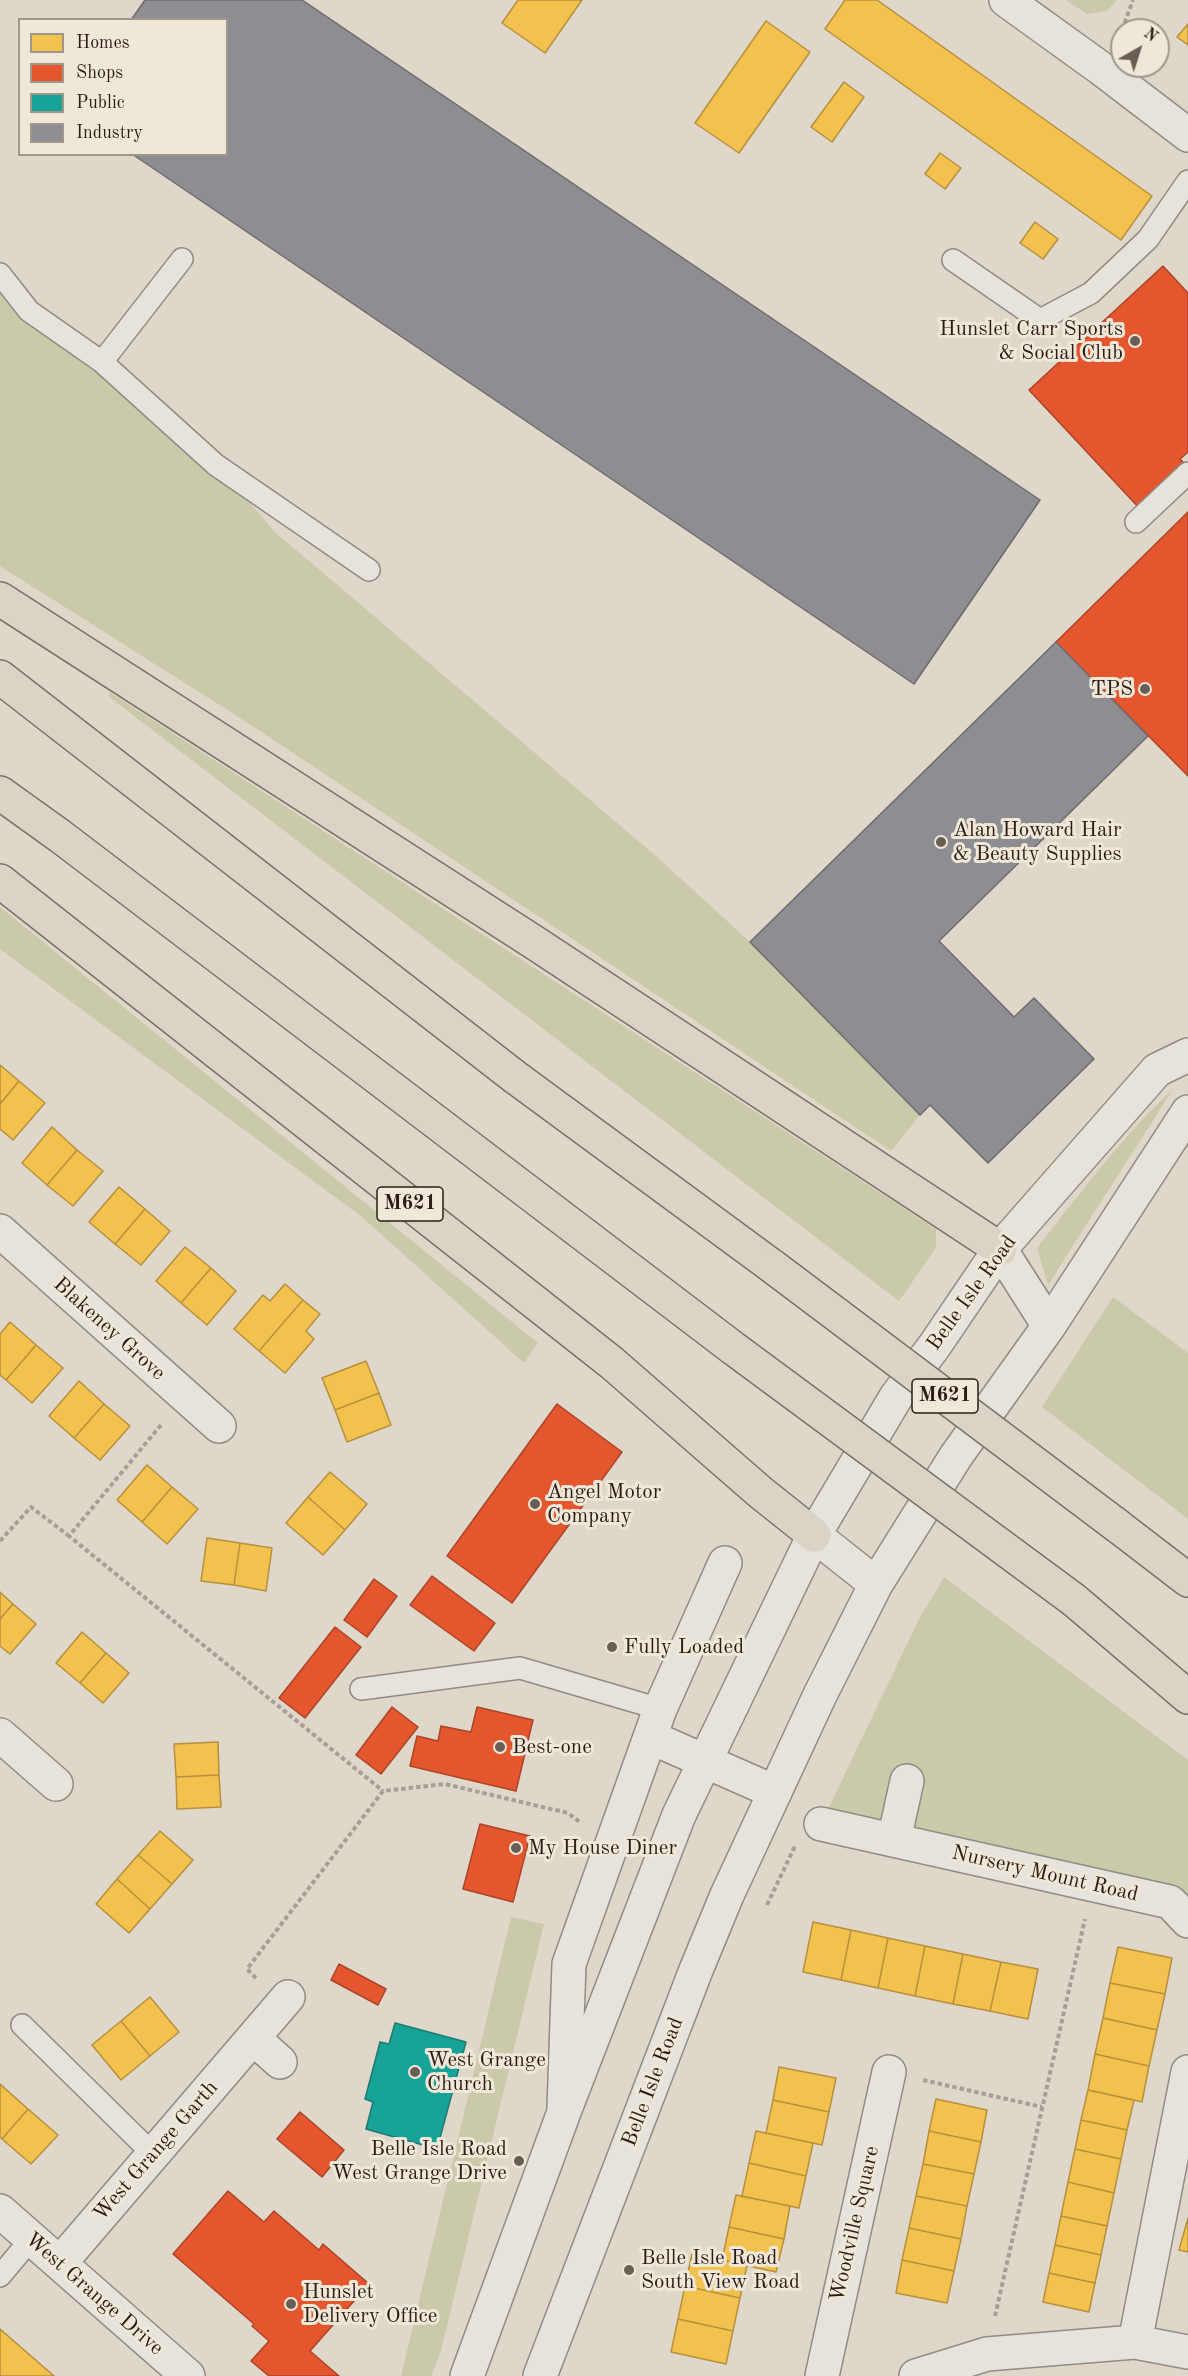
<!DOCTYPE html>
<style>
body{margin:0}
#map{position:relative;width:1188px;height:2376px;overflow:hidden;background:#dfd7c9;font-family:"Old Standard TT",serif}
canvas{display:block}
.legend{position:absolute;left:18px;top:18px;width:210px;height:138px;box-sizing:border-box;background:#efe7d7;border:2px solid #a0968a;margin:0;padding:8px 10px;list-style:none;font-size:18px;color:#2a1c16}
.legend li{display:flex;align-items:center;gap:12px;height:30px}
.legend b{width:30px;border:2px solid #a0968a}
.north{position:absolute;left:1110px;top:18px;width:60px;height:60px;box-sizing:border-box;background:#efe7d7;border:2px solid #a0968a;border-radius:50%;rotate:39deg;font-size:16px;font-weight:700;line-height:24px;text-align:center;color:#2a1c16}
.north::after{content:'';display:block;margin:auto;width:21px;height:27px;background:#695d55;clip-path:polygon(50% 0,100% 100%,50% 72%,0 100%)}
</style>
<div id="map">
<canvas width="1188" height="2376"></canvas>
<ul class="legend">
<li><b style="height:16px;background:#f2c14e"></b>Homes</li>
<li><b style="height:16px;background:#e4572e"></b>Shops</li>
<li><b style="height:16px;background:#17a398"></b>Public</li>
<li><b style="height:16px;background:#8d8d92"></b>Industry</li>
</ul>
<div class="north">N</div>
</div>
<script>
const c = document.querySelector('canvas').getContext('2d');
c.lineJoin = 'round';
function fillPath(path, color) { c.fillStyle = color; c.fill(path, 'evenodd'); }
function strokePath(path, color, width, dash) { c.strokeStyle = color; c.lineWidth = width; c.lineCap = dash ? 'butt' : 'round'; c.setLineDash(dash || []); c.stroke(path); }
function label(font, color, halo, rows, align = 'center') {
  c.font = font + ' "Old Standard TT",serif'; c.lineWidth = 6; c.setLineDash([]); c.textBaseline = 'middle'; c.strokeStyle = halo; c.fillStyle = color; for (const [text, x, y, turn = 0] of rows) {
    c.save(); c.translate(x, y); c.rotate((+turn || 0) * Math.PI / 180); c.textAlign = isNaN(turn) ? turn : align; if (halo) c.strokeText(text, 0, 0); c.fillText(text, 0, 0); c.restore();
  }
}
const green = new Path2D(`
 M1066 0H1117L1107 11 1087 14Z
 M0 274 216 465 275 532 656 856 750 942 920 1115 891 1151 248 723 0 566Z
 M111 693 936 1229V1248L899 1301 108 696Z
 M0 907 538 1343 524 1363 362 1217 0 949Z
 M1173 1089 1048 1285 1037 1248C1080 1193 1122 1137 1173 1089Z
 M1113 1297 1188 1353V1519L1042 1407Z
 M944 1577 1188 1760V1921L821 1824 918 1621Z
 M511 1917 544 1924 441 2351 431 2376H401Z`);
const homes = new Path2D(`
 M518 0H582L545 53 502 23Z
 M845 0H877L1152 196 1121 240 825 29Z
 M766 21 810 52 739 153 695 123Z
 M1188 24V45L1177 37Z
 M844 82 864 97 832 142 811 127Z
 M940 153 961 168 945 189 925 174Z
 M1035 222 1058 239 1043 259 1020 243Z
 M0 1065 19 1081 0 1104Z
 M19 1081 45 1103 13 1140 0 1129V1104Z
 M52 1127 77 1150 47 1185 22 1163Z
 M77 1150 103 1171 73 1206 47 1185Z
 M119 1187 145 1209 115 1244 89 1222Z
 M145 1209 170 1231 141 1265 115 1244Z
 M185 1247 211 1268 181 1303 156 1281Z
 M211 1268 236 1291 207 1325 181 1303Z
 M285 1284 303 1300 259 1351 234 1329 263 1295 270 1301Z
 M303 1300 320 1314 306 1331 314 1339 285 1373 259 1351Z
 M10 1322 36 1345 6 1380 0 1375V1334Z
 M36 1345 63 1368 32 1403 6 1380Z
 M366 1361 379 1393 335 1410 322 1378Z
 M79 1381 104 1404 74 1438 49 1416Z
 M379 1393 391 1425 347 1442 335 1410Z
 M104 1404 130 1426 100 1460 74 1438Z
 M147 1465 172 1487 142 1522 117 1500Z
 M330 1472 367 1504 345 1530 308 1497Z
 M172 1487 198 1509 167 1544 142 1522Z
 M308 1497 345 1530 323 1555 286 1523Z
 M207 1538 240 1543 234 1585 201 1581Z
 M240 1543 272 1548 266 1591 234 1585Z
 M0 1592 13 1604 0 1619Z
 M13 1604 36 1624 10 1654 0 1646V1619Z
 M82 1632 106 1653 80 1683 56 1663Z
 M106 1653 129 1673 103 1703 80 1683Z
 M218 1742 219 1775 176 1777 174 1744Z
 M219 1775 221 1807 177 1809 176 1777Z
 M160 1831 193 1860 172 1884 138 1855Z
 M138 1855 172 1884 150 1909 117 1879Z
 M117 1879 150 1909 129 1933 96 1904Z
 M813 1922 851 1930 841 1980 803 1972Z
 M851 1930 888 1938 878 1988 841 1980Z
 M888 1938 925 1946 915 1996 878 1988Z
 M925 1946 963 1954 953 2004 915 1996Z
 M1118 1947 1172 1958 1165 1994 1110 1983Z
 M963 1954 1001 1962 990 2011 953 2004Z
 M1001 1962 1038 1969 1028 2019 990 2011Z
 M1110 1983 1165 1994 1157 2030 1103 2018Z
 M150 1997 179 2032 150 2056 121 2021Z
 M1103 2018 1157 2030 1149 2066 1095 2054Z
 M121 2021 150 2056 121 2080 92 2045Z
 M1095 2054 1149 2066 1142 2102 1088 2090Z
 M779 2067 836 2078 829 2112 773 2100Z
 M0 2084 28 2109 2 2139 0 2137Z
 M1088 2090 1134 2100 1127 2130 1081 2120Z
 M936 2099 987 2110 981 2142 929 2131Z
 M773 2100 829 2112 822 2145 766 2133Z
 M28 2109 58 2135 31 2164 2 2139Z
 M1081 2120 1127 2130 1121 2159 1075 2149Z
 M756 2131 813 2143 806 2176 749 2163Z
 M929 2131 981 2142 974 2174 923 2164Z
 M1075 2149 1121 2159 1114 2193 1068 2182Z
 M749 2163 806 2176 799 2208 742 2196Z
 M923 2164 974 2174 967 2206 916 2196Z
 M1068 2182 1114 2193 1107 2226 1061 2216Z
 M736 2195 790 2206 784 2239 729 2227Z
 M916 2196 967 2206 961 2239 909 2228Z
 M1061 2216 1107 2226 1101 2255 1055 2245Z
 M1188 2218V2252L1179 2250Z
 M729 2227 784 2239 776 2272 722 2260Z
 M909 2228 961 2239 954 2271 902 2260Z
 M1055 2245 1101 2255 1095 2283 1049 2273Z
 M692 2254 747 2265 740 2298 685 2286Z
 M902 2260 954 2271 947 2303 896 2293Z
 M1049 2273 1095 2283 1089 2312 1043 2302Z
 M685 2286 740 2298 733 2331 678 2319Z
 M678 2319 733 2331 726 2364 671 2352Z
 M0 2329 54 2376H0Z`);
const shops = new Path2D(`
 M1163 266 1188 293V452L1180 459 1188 467 1141 510 1029 390Z
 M1188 512V776L1056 642Z
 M557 1404 622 1452 512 1603 447 1556Z
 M432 1576 495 1623 474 1651 410 1605Z
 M374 1579 397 1596 367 1637 344 1620Z
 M335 1627 361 1647 305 1718 279 1698Z
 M392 1707 418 1727 381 1774 356 1755Z
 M477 1707 533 1720 516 1791 410 1766 417 1736 438 1741 441 1726 471 1732Z
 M480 1824 530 1836 513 1902 463 1889Z
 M339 1964 386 1989 378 2005 331 1980Z
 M300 2112 344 2150 322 2177 277 2139Z
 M228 2191 264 2222 274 2211 319 2250 323 2244 369 2284 310 2351 339 2376H269L251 2361 269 2341 252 2326 254 2324 173 2254Z`);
const public = new Path2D(`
 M395 2023 466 2042 437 2149 366 2129 373 2102 365 2099 380 2042 389 2044Z`);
const industry = new Path2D(`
 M145 0H302L1040 500 914 684 132 154H226V20H131Z
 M1056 642 1148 736 939 941 1014 1017 1034 998 1094 1059 988 1163 930 1105 920 1115 750 942Z`);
const path = new Path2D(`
 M1122 30 1133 0
 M161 1425 69 1536 383 1791
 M0 1541 31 1507 69 1536
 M767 1905 795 1846
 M256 1978 247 1969 383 1791 445 1784 568 1813 581 1823
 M923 2080 1042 2107
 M995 2316 1085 1919`);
const service = new Path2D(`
 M953 260 1040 320 1091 293 1148 239 1188 181
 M0 274 29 311 102 362 216 465 369 570
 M102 362 182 259
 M1136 522 1188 473
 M361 1689 520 1668 660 1709
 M22 2025 153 2154
 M0 2276 32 2238`);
const minor = new Path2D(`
 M0 1231 219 1426
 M0 1735 56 1784
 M650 1737 775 1792
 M821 1824 1170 1902 1188 1921
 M894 1840 907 1781
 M253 2038 280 2062
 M564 2108 569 1964 660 1709 725 1563
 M60 2263 288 1997
 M1135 2342 1188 2072
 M822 2376 889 2072
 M916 2376 987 2354 1135 2342 1188 2352`);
const tertiary = new Path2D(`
 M1006 0 1099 67 1188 135
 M1000 1249 1049 1326
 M814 1535 876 1584
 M0 2211 188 2376
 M467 2376 564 2112 679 1815 814 1535 896 1397 935 1345 1000 1249 1157 1070 1188 1055
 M540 2376 696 1970 727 1895 820 1695 876 1584 956 1456 1049 1326 1188 1112`);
const motorway = new Path2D(`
 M0 599 532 941 1000 1249
 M0 677 515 1077 772 1266
 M0 793 60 836 733 1348
 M0 881 612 1363 760 1492 814 1535
 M1119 1527 1188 1580
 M1074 1600 1188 1697`);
const motorwayBridge = new Path2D(`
 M772 1266 1119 1527
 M733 1348 1074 1600`);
const markers = [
 [1135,341,6,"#695d55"],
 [1145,689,6,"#695d55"],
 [941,842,6,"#695d55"],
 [535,1504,6,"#695d55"],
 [612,1647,6,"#695d55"],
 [500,1747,6,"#695d55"],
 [516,1848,6,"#695d55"],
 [415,2072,6,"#695d55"],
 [519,2161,6,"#695d55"],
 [629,2270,6,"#695d55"],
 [291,2304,6,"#695d55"]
];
const shields = [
 [410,1204,66],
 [945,1396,66]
];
const shieldNames = [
 ["M621",410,1204],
 ["M621",945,1396]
];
const poiNames = [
 ["Hunslet Carr Sports",1123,329,"right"],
 ["& Social Club",1123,353,"right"],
 ["TPS",1133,689,"right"],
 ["Alan Howard Hair",953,830],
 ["& Beauty Supplies",953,854],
 ["Angel Motor",547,1492],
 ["Company",547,1516],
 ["Fully Loaded",624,1647],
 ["Best-one",512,1747],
 ["My House Diner",528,1848],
 ["West Grange",427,2060],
 ["Church",427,2084],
 ["Belle Isle Road",507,2149,"right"],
 ["West Grange Drive",507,2173,"right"],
 ["Belle Isle Road",641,2258],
 ["South View Road",641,2282],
 ["Hunslet",303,2292],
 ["Delivery Office",303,2316]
];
const streetNames = [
 ["Belle Isle Road",972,1293,-54],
 ["Blakeney Grove",109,1329,42],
 ["Nursery Mount Road",1045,1874,13],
 ["Belle Isle Road",653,2082,-69],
 ["West Grange Garth",156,2151,-49],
 ["Woodville Square",855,2224,-77],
 ["West Grange Drive",94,2294,41]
];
fillPath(green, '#cac9aa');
fillPath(homes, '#f2c14e');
strokePath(homes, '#b6903d', 1.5);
fillPath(shops, '#e4572e');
strokePath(shops, '#ac4527', 1.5);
fillPath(public, '#17a398');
strokePath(public, '#1d7a71', 1.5);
fillPath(industry, '#8d8d92');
strokePath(industry, '#6f6b6d', 1.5);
strokePath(service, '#918b83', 24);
strokePath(minor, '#918b83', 36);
strokePath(tertiary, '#918b83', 36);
strokePath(motorway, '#78726a', 36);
strokePath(path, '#a49f99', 4, [4.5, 3]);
strokePath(service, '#e6e2dc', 21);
strokePath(minor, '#e6e2dc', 33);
strokePath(tertiary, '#e6e2dc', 33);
strokePath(motorway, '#dad3c6', 33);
strokePath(motorwayBridge, '#78726a', 36, []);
strokePath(motorwayBridge, '#dad3c6', 33);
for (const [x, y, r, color] of markers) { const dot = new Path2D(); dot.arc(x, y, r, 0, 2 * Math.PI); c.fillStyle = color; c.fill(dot); strokePath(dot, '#efe7d7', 2); }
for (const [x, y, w] of shields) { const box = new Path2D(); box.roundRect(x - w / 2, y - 17, w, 34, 4.5); c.fillStyle = '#efe7d7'; c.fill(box); strokePath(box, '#2a1c16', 1.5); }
label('bold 20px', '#2a1c16', null, shieldNames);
label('21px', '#2a1c16', '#efe7d7', poiNames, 'left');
label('21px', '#2a1c16', '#efe7d7', streetNames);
</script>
